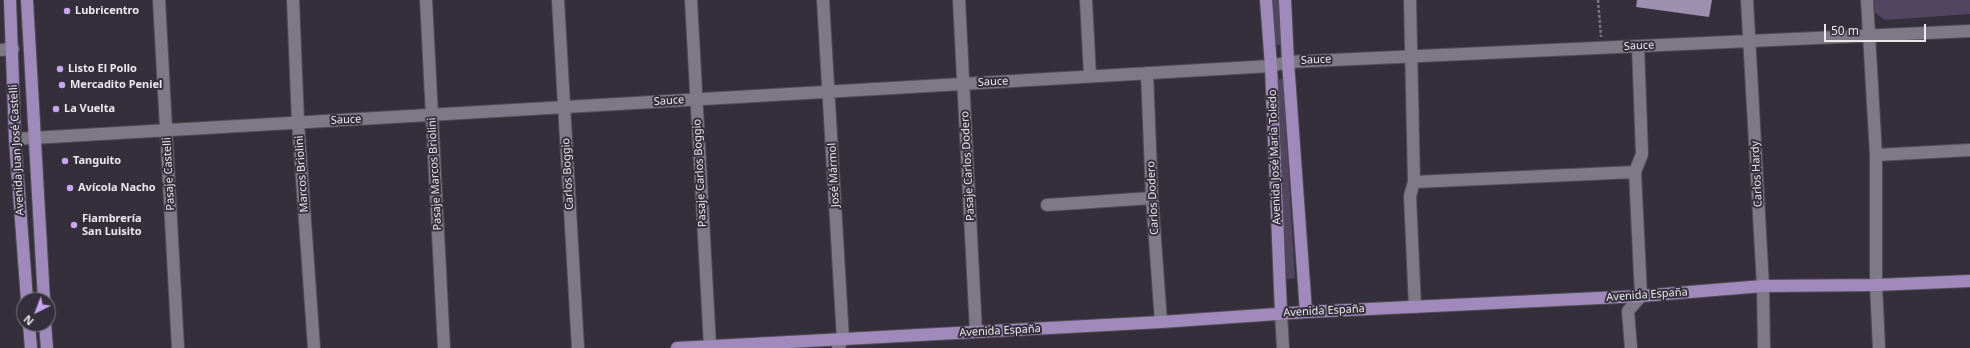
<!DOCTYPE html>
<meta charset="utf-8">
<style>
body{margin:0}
#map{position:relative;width:1970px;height:348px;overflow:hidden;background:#342f3b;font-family:"Noto Sans",sans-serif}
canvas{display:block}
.north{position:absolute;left:16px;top:292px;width:40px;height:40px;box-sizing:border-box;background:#342f3b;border:1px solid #7d7983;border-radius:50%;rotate:222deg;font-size:11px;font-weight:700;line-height:16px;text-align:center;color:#eae7ef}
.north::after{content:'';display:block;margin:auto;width:14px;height:18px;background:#c7a6ef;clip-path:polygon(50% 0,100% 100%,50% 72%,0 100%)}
.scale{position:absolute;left:1824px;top:24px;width:102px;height:18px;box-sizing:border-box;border:2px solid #eae7ef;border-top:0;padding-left:5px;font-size:12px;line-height:14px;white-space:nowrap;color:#eae7ef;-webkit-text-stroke:3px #342f3b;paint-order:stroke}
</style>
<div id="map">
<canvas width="1970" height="348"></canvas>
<div class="north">N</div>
<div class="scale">50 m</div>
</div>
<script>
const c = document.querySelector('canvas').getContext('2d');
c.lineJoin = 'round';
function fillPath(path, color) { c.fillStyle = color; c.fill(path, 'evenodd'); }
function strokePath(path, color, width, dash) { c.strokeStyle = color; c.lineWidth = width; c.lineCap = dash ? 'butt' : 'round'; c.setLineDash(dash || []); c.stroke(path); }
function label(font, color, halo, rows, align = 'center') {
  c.font = font + ' "Noto Sans",sans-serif'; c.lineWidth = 4; c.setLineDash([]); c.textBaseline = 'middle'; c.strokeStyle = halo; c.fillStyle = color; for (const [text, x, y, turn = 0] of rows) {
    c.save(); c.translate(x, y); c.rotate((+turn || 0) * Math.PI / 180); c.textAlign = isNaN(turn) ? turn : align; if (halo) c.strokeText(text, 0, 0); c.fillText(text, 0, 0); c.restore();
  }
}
const green = new Path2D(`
 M1272 0H1279L1282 45H1275Z
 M1874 0H1970V14L1885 20 1875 13Z
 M1283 79 1295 278 1287 279 1275 80Z`);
const building = new Path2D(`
 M1637 0H1712L1709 17 1636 7Z`);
const path = new Path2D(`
 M1598 0 1601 37`);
const minor = new Path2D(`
 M159 0 178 348
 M293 0 298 122 314 348
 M426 0 444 348
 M558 0 578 348
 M691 0 710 346
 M823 0 843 339 838 348
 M959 0 976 332
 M1086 0 1090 76
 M1410 0 1414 182 1410 196 1415 307
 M1747 0 1763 286 1764 348
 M1867 0 1876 155V285L1879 348
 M0 50 13 49
 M1147 73 1152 198 1161 322
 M15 139 1271 66 1288 62 1970 31
 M1876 155 1970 150
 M1414 182 1635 172
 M1047 205 1152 198
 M1281 313 1283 348
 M1631 348 1628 311 1641 296 1635 172 1642 154 1638 46`);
const major = new Path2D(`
 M10 0 15 139 27 300
 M27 0 44 300
 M1266 0 1271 66 1281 313
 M1285 0 1288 62 1306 312
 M29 324 31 348
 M45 324 47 348
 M677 348 1161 322 1306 312 1641 296 1763 286 1876 285 1970 281`);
const markers = [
 [67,11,4,"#c7a6ef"],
 [60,69,4,"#c7a6ef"],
 [62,85,4,"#c7a6ef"],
 [56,109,4,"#c7a6ef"],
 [65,161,4,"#c7a6ef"],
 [70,188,4,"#c7a6ef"],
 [74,225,4,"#c7a6ef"]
];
const poiNames = [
 ["Lubricentro",75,11],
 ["Listo El Pollo",68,69],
 ["Mercadito Peniel",70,85],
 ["La Vuelta",64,109],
 ["Tanguito",73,161],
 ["Avícola Nacho",78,188],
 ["Fiambrería",82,219],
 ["San Luisito",82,232]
];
const streetNames = [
 ["Sauce",1639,46,-3],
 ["Sauce",1316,60,-3],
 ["Sauce",993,82,-3],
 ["Sauce",669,101,-4],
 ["Sauce",346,120,-3],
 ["Avenida Juan José Castelli",17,150,-93],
 ["Avenida José María Toledo",1275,157,-92],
 ["Pasaje Carlos Dodero",968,166,-93],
 ["Pasaje Carlos Boggio",700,173,-93],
 ["Pasaje Castelli",169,174,-93],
 ["Marcos Briolini",302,174,-94],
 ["Pasaje Marcos Briolini",435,174,-93],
 ["Carlos Boggio",568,174,-93],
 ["Carlos Hardy",1757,174,-93],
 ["José Mármol",834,175,-93],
 ["Carlos Dodero",1153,198,-93],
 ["Avenida España",1647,295,-4],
 ["Avenida España",1324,311,-3],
 ["Avenida España",1000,331,-3]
];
fillPath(green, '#524562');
fillPath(building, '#9d8faf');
strokePath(minor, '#524d57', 14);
strokePath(major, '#524d57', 14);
strokePath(path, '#79757f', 2.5, [3, 2]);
strokePath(minor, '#7e7986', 12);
strokePath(major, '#a08abb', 12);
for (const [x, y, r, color] of markers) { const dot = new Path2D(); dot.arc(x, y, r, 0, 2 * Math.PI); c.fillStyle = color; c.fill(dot); strokePath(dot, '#342f3b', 1.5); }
label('bold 11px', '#eae7ef', '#342f3b', poiNames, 'left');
label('11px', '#eae7ef', '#342f3b', streetNames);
</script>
